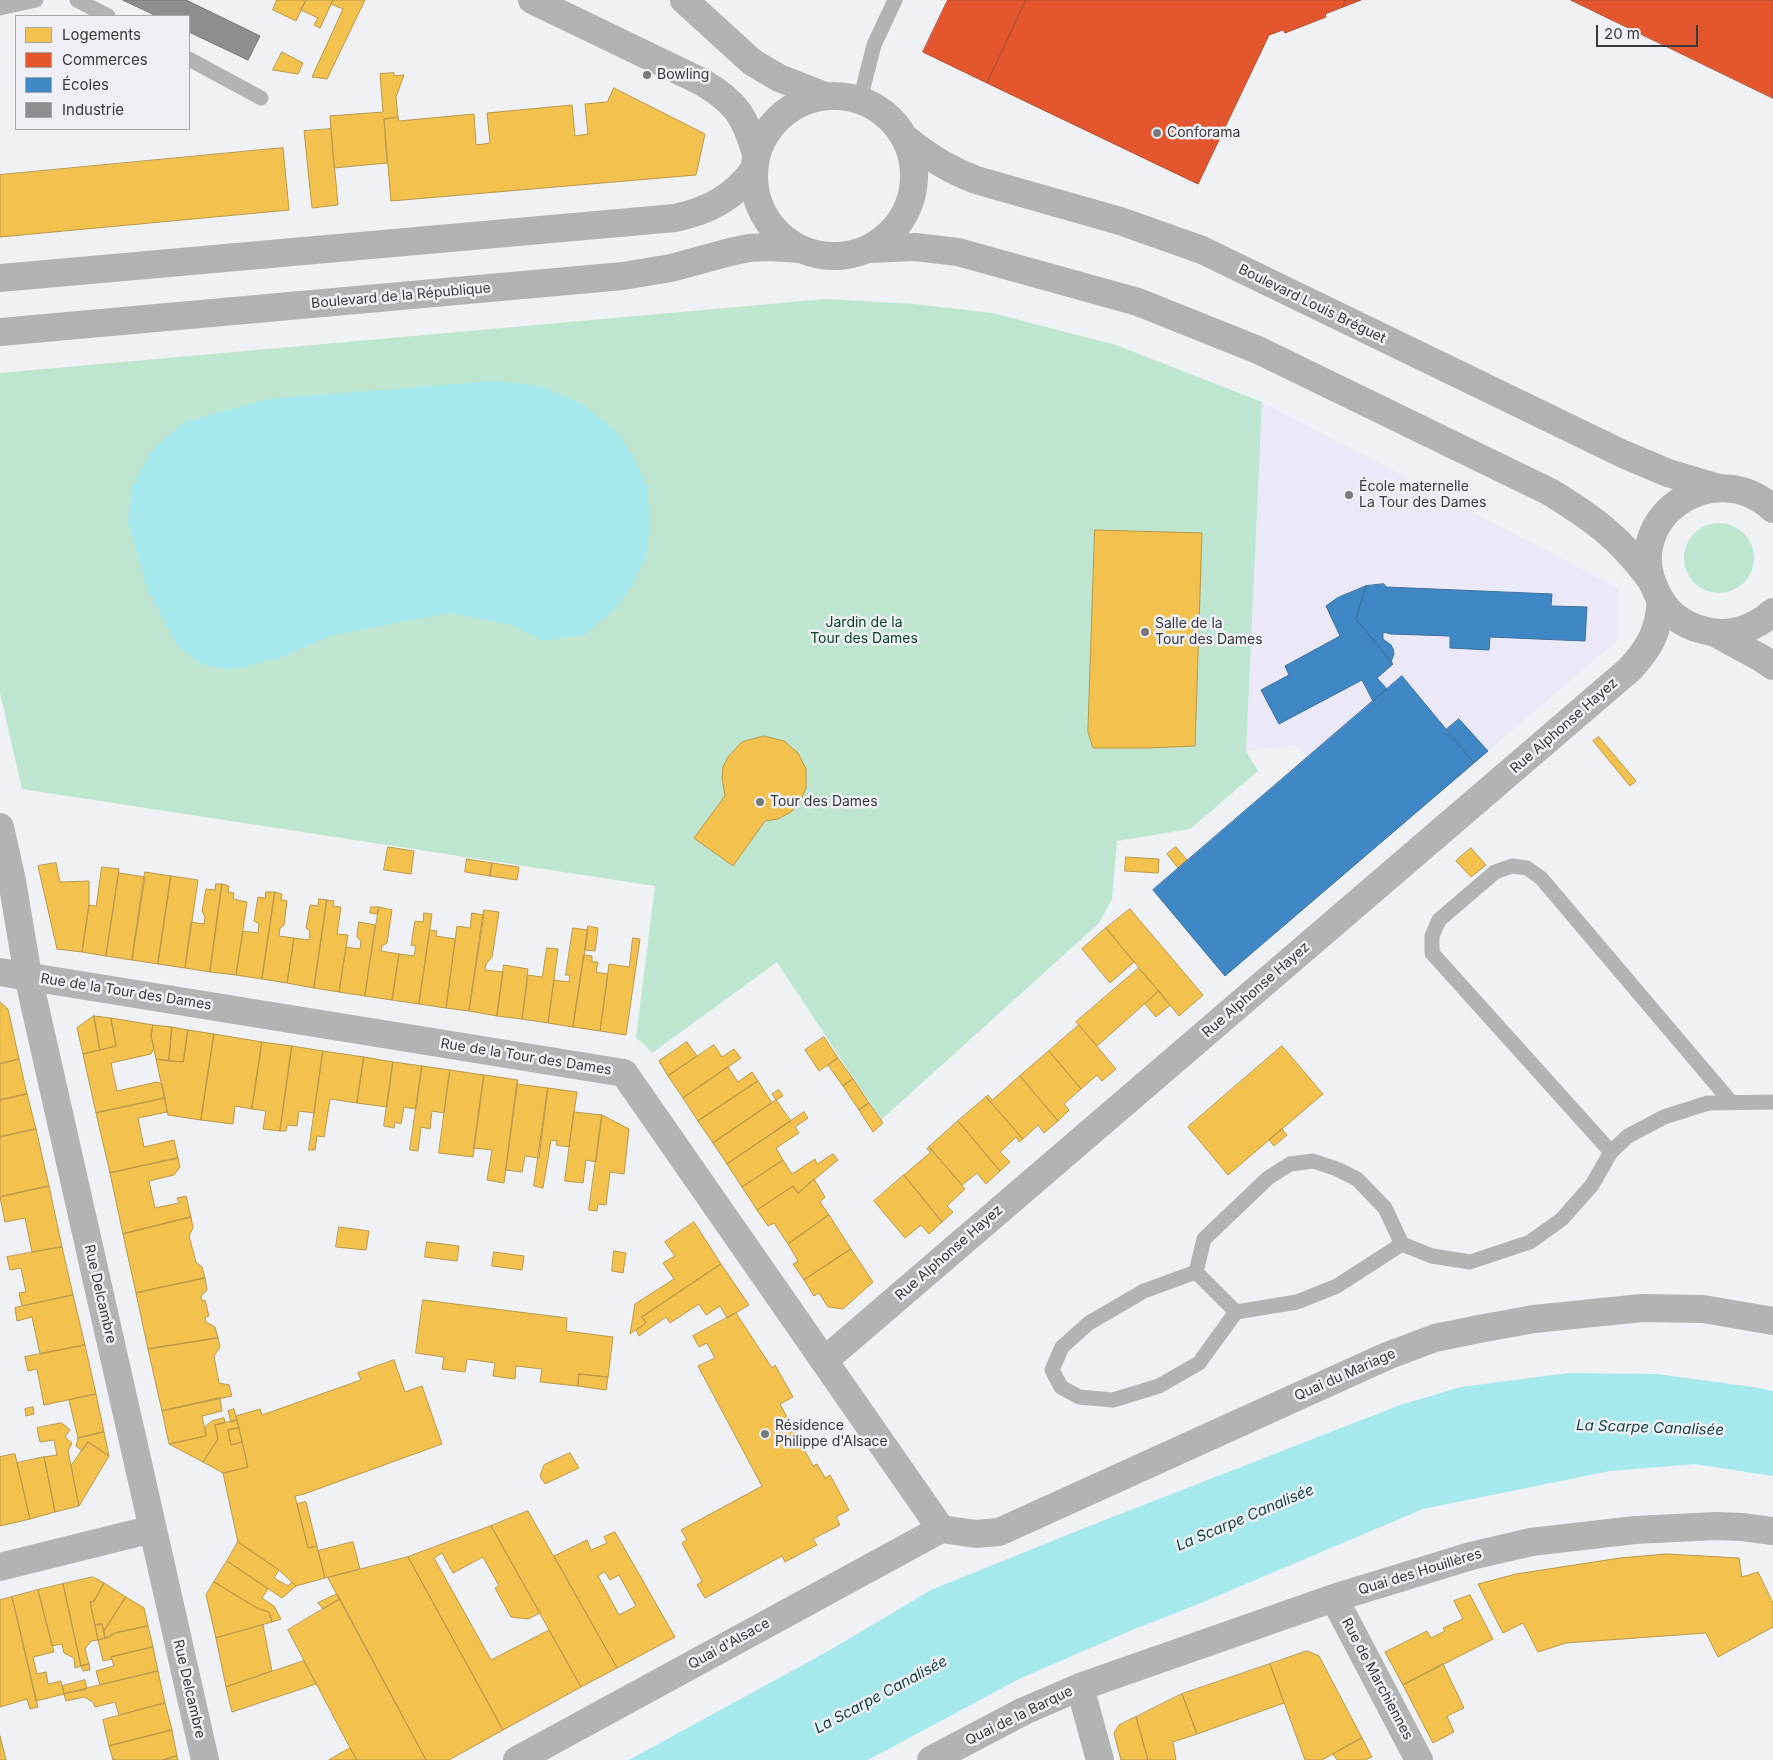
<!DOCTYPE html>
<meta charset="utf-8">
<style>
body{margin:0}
#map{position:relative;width:1773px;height:1760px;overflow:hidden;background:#eff1f4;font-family:Inter,sans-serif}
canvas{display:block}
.legend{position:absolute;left:15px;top:15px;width:175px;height:115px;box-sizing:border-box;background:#eef0f5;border:1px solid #a6a7ab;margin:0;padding:6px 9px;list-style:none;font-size:15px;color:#393a3c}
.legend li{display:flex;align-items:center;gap:10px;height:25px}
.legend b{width:25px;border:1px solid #a6a7ab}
.scale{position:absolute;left:1596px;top:25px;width:102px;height:22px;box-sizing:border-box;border:2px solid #393a3c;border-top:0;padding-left:6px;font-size:15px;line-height:18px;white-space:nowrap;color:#393a3c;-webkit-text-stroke:4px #eef0f5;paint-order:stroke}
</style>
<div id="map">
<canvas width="1773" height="1760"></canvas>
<ul class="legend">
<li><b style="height:14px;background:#f2c14e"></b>Logements</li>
<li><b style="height:14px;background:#e4572e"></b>Commerces</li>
<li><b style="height:14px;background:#3f88c5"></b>Écoles</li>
<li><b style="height:14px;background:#8d8d92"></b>Industrie</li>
</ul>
<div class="scale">20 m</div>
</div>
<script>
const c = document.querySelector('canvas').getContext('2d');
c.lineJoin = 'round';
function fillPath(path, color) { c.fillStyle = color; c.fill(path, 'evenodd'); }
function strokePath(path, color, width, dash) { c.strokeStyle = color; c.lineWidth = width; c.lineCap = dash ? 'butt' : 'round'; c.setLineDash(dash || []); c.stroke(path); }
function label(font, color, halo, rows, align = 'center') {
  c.font = font + ' Inter,sans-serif'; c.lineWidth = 5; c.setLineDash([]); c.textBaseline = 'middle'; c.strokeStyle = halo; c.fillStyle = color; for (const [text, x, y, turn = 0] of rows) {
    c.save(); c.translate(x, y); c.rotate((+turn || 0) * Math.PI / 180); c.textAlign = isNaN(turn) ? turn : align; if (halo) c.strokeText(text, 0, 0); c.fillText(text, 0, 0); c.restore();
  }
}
const education = new Path2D(`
 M1262 402 1618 588V640L1474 763 1402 676 1308 757 1295 745 1246 751Z`);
const green = new Path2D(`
 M826 299 915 304 992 313 1116 345 1262 402 1246 751 1258 771 1190 829 1117 841 1112 899 1099 923 881 1120 777 962 652 1053 644 1044 636 1038 655 886 22 789 0 693V373Z
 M1684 558a35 35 0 1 1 70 0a35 35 0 1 1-70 0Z`);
const water = new Path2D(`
 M494 381 526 384 545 388 581 403 619 434 636 463 647 487 650 519 646 557 629 590 613 610 584 635 544 641 512 625 449 613 333 635 279 658 230 670 201 664 177 645 148 590 128 522 132 488 152 450 185 422 268 399Z
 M1568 1373 1657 1374 1753 1387 1773 1391V1476L1695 1464 1610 1471 1423 1509 1196 1605 1132 1630 1021 1678 868 1760H629L830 1650 931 1590 1082 1529 1400 1405 1461 1387Z`);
const homes = new Path2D(`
 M277 0H306L296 21 273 10Z
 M306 0H333L320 28 314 25 318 18 301 10Z
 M333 0H365L327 79 312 77 343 9 331 4Z
 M282 52 303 63 298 74 273 70Z
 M394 73V76L404 75 396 97 398 117 384 119 387 163 334 168 330 116 383 112 380 74Z
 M614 88 705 134 696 175 391 201 384 119 398 117 399 121 474 114 476 145 490 143 487 113 572 105 575 136 588 134 585 104 607 102Z
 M331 129 338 205 312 208 304 131Z
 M283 148 289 210 0 237V175Z
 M1095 530 1202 533 1195 746 1149 748H1093L1088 732Z
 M764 736 784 741 798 753 806 769V788L801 800 791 812 778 819 765 821 733 866 694 838 725 796 722 778 723 767 728 757 742 742Z
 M1599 737 1636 781 1630 786 1593 741Z
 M388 847 414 851 411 874 384 870Z
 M1176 847 1187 860 1178 868 1167 854Z
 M1471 848 1486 865 1471 877 1456 861Z
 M1126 857 1159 859 1158 873 1125 871Z
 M467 859 492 863 490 876 465 872Z
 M56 863 60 882 89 881V905L82 952 57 949 38 866Z
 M492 863 519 867 517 880 490 876Z
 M102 867 119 869 106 956 82 952 89 905 96 906Z
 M145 872 171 876 158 964 132 960Z
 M119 873 145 877 132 960 106 956Z
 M171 876 198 880 185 968 158 964Z
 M216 884H222L210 972 185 968 191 922 204 924 205 917 202 911 206 889 215 890Z
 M222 884 229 886 228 892 234 893 233 899 247 902 236 975 210 972Z
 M266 892H275L262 979 236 975 243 931 258 933 259 924 254 921 258 897 265 898Z
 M275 892 282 894 281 900 287 901 284 925 280 928 279 936 294 938 287 983 262 979Z
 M319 899 327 900 314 988 287 983 294 938 309 940 310 931 306 928 310 905 318 906Z
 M327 900 334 901 333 906 341 907 337 934 348 935 339 992 314 988Z
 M371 907H379L377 914 370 913Z
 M379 907 392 910 387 943 382 946 381 951 399 954 392 1000 365 996Z
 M1130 909 1203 995 1179 1016 1106 928Z
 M484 910 499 912 492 957 486 964 485 970 503 972 497 1016 469 1011Z
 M424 913 432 914 419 1004 392 1000 399 954 414 956 416 946 411 945 415 921 423 922Z
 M472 913 484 915 469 1011 446 1008 457 926 470 928Z
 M359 922 375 925 365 996 339 992 346 947 360 949 361 941 357 937Z
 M588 926 598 928 595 951 585 950Z
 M573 928 588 930 573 1027 548 1023 554 980 569 982 570 975H566Z
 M1106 928 1134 962 1110 983 1082 949Z
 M430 930 437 931 436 936 455 939 446 1008 419 1004Z
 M633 938 640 939 626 1035 600 1031 609 964 629 967Z
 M547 948 558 949 548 1023 522 1019 528 975 542 977Z
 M584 955 592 956V962H598L596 972 608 974 600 1031 573 1027Z
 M504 965 528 969 522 1019 497 1016Z
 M1139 968 1159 991 1097 1046 1076 1022Z
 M1159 991 1170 1005 1156 1017 1145 1004Z
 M0 1002 8 1009 19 1059 0 1064Z
 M94 1016 100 1050 83 1054 77 1028Z
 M94 1016 111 1018 116 1046 100 1050Z
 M111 1018 153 1025 151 1036 154 1048 151 1054 111 1063 117 1091 157 1082 162 1084 165 1098 96 1113 83 1054 116 1046Z
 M153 1025 172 1027 169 1061 156 1059 151 1036Z
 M1079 1025 1116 1069 1102 1081 1097 1075 1081 1089 1049 1051Z
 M172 1027 188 1030 183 1062 169 1061Z
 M188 1030 214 1034 201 1120 168 1115 156 1059 183 1062Z
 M214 1034 262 1042 252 1109 235 1106 233 1124 201 1120Z
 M824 1037 838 1058 819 1071 805 1050Z
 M262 1042 292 1046 280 1131 263 1129 266 1111 252 1109Z
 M687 1042 697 1056 668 1076 659 1061Z
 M714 1045 722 1057 734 1049 741 1058 683 1098 668 1076Z
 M292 1046 323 1051 314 1113 299 1111 297 1126 287 1125 286 1131H280Z
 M1282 1046 1323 1094 1228 1175 1188 1127Z
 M323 1051 364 1057 357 1103 330 1099 324 1137 317 1136 315 1150H309Z
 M1049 1051 1081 1089 1064 1104 1069 1110 1058 1121 1020 1076Z
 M364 1057 393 1062 387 1107 357 1103Z
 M838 1058 853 1079 843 1086 828 1065Z
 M19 1059 27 1094 0 1100V1064Z
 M393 1062 422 1066 416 1109 404 1107 401 1124 395 1122 394 1128 384 1126Z
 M422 1066 450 1070 444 1113 432 1111 430 1129 421 1127 418 1151 410 1150Z
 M728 1067 738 1082 752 1072 758 1081 698 1121 683 1098Z
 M450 1070 484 1075 473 1157 439 1153Z
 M484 1075 518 1080 504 1183 487 1180 492 1150 474 1148Z
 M1020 1076 1058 1121 1044 1133 1038 1125 1023 1139 986 1097 988 1095 992 1100Z
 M853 1079 869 1103 859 1110 843 1086Z
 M758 1081 772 1103 713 1143 698 1121Z
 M517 1084 548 1088 539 1158 525 1156 522 1172 506 1170Z
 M548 1088 577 1092 569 1147 556 1145 557 1141 551 1140 543 1188 534 1186Z
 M779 1090 783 1096 776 1100 772 1094Z
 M27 1094 36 1129 0 1137V1100Z
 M986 1097 1023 1139 1019 1142 1016 1137 1000 1152 1010 1162 1000 1171 958 1121Z
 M165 1098 167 1112 138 1118 144 1147 174 1140 178 1158 110 1173 96 1113Z
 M776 1100 791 1121 727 1164 713 1143Z
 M869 1103 883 1123 873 1132 859 1110Z
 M574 1112 602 1115 596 1162 586 1160 583 1183 565 1181Z
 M804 1112 808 1118 795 1127 799 1133 776 1148 783 1160 742 1187 727 1164Z
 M602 1115 629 1129 624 1174 610 1172 606 1205 598 1204 597 1211 589 1210Z
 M958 1121 1000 1171 986 1184 977 1173 962 1185 929 1147Z
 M36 1129 49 1186 0 1197V1137Z
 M1282 1129 1287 1135 1274 1146 1269 1140Z
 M929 1147 965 1189 947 1206 953 1212 942 1222 904 1175 931 1152 927 1149Z
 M833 1154 838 1160 798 1193 793 1186 757 1210 742 1187 783 1160 792 1174 815 1159 817 1164Z
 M178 1158 180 1167 174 1175 149 1181 155 1208 179 1203 177 1198 186 1196 191 1217 123 1234 110 1173Z
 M904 1175 942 1222 929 1234 921 1225 905 1238 874 1201Z
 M814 1179 825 1197 820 1202 829 1215 788 1244 774 1223 768 1226 757 1210 793 1186 798 1193Z
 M49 1186 62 1247 32 1252 25 1218 5 1222 0 1197Z
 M829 1215 851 1249 804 1280 793 1264 798 1261 788 1244Z
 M191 1217 193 1228 189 1236 196 1262 202 1267 205 1278 136 1293 123 1234Z
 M694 1222 721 1264 642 1317 646 1323 630 1334 635 1304 674 1279 663 1263 675 1256 665 1242Z
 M339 1227 369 1231 366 1250 336 1247Z
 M427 1242 459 1246 457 1261 425 1257Z
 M62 1247 73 1295 22 1306 19 1293 26 1292 21 1268 10 1270 7 1257Z
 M851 1249 873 1282 843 1309 828 1307 819 1293 814 1296 804 1280Z
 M614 1251 626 1253 623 1273 612 1271Z
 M494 1252 524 1256 522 1270 492 1266Z
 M721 1264 749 1305 727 1318 720 1306 706 1315 699 1304 670 1323 666 1317 639 1336 636 1330 646 1323 642 1317Z
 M205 1278 207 1290 201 1296 202 1301 205 1300 209 1316 205 1317 206 1322 215 1327 218 1338 148 1349 136 1293Z
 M73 1295 85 1345 40 1354 32 1317 17 1321 15 1308Z
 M423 1300 567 1318 566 1331 613 1337 608 1377 579 1374 578 1386 540 1382 542 1369 516 1366 515 1379 493 1376 495 1363 467 1359 465 1372 442 1369 444 1357 416 1353Z
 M736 1313 772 1368 775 1365 793 1397 780 1404 813 1466 817 1464 825 1478 830 1475 849 1510 836 1517 840 1525 813 1539 817 1545 785 1562 782 1556 705 1598 697 1585 702 1581 682 1543 687 1540 681 1530 762 1486 698 1366 715 1358 707 1343 699 1347 693 1336Z
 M218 1338 220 1347 214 1356 219 1383 229 1385 232 1396 162 1411 148 1349Z
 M85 1345 96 1394 44 1405 37 1369 28 1371 25 1357Z
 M394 1360 405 1392 422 1386 442 1444 304 1494 295 1496 308 1548 317 1546 325 1578 296 1586 279 1570 238 1542 223 1473 248 1467 236 1416 260 1409 262 1415 361 1380 358 1373Z
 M579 1374 608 1377 606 1390 578 1386Z
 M96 1394 104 1432 78 1438 69 1400Z
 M220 1398 222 1411 202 1416 206 1436 169 1444 162 1411Z
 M33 1407 34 1414 26 1416 25 1409Z
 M234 1409 237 1420 231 1422 228 1411Z
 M224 1418 225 1423 215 1425 218 1439 203 1462 169 1444 206 1436 205 1427 212 1421Z
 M237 1420 239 1428 228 1430 231 1445 242 1442 248 1467 223 1473 203 1462 218 1439 215 1425Z
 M62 1423 70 1430 65 1437 72 1443 68 1451 79 1506 55 1512 44 1457 57 1455 54 1440 40 1442 37 1428Z
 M239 1428 242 1442 231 1445 228 1430Z
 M104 1432 109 1456 88 1442 82 1451 76 1446 78 1438Z
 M88 1442 109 1456 79 1506 71 1466Z
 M570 1453 579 1468 545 1484 540 1476 544 1465Z
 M15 1454 30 1519 0 1526V1457Z
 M44 1457 55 1512 30 1519 17 1463Z
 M306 1502 317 1546 308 1548 297 1504Z
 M528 1511 617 1668 581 1687 491 1526Z
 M491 1526 540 1613 528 1619 511 1617 495 1588 499 1586 483 1557 453 1573 442 1553 434 1558 491 1660 549 1630 581 1687 503 1730 408 1557Z
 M615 1532 675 1637 617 1668 554 1556 587 1540 591 1550 607 1543 604 1537ZM605 1572 610 1580 619 1575 636 1606 619 1615 598 1576Z
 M238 1542 279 1570 274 1578 288 1586 292 1582 296 1586 282 1598 227 1561Z
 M353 1542 360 1569 325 1578 318 1551Z
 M1666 1554 1739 1558 1742 1577 1758 1572 1773 1603V1627L1718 1657 1706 1633 1566 1643 1538 1652 1523 1623 1503 1633 1478 1584 1516 1574 1620 1558Z
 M408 1557 503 1730 449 1760H426L328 1578Z
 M227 1561 268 1589 262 1598 274 1606 281 1619 272 1622 269 1612 257 1608 214 1582Z
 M93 1577 104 1583 94 1601 90 1602 98 1640 91 1641 85 1649 89 1664 81 1666 63 1584Z
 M214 1582 257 1608 269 1612 272 1622 216 1638 206 1595Z
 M104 1583 126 1597 104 1631 102 1624 95 1625 90 1602 94 1601Z
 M63 1584 81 1666 75 1668 74 1658 64 1653 62 1644 52 1646 38 1590Z
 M38 1590 54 1652 33 1657 37 1674 46 1672 48 1684 61 1681 64 1694 36 1701 12 1597Z
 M337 1594 340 1599 323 1609 318 1603Z
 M1470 1595 1493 1639 1403 1685 1385 1652 1427 1631 1431 1638 1445 1631 1443 1628 1463 1619 1454 1601Z
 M12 1597 38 1707 30 1709 27 1699 0 1707V1600Z
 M126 1597 144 1608 148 1626 115 1633 105 1638 104 1631Z
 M340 1599 426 1760H357L350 1748 288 1630Z
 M102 1624 105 1638 98 1640 95 1625Z
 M263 1625 272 1671 226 1687 216 1638Z
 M148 1626 153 1647 111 1657 112 1659 103 1661 98 1640 110 1637 115 1633Z
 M153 1647 158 1671 100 1685 96 1671 114 1666 111 1657Z
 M1307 1651 1319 1656 1362 1738 1322 1760H1305L1270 1664Z
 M304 1661 316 1684 232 1712 226 1687Z
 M89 1664 90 1670 83 1671 81 1666Z
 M1270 1664 1284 1703 1197 1734 1182 1694Z
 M1443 1664 1464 1708 1447 1716 1454 1732 1433 1743 1403 1685Z
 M158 1671 165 1703 119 1715 115 1702 95 1707 93 1702 84 1697 66 1701 64 1694Z
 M85 1680 87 1689 64 1694 63 1686Z
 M1182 1694 1197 1734 1173 1742 1176 1760H1148L1136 1717Z
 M165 1703 172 1730 109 1746 103 1720Z
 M1136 1717 1148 1760H1121L1114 1733 1119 1725Z
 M172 1730 177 1756 163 1760H113L109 1746Z
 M0 1736 6 1760H0Z
 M1362 1738 1372 1757 1365 1760H1337L1333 1754Z
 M350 1748 357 1760H329Z
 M177 1756 178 1760H163Z`);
const shops = new Path2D(`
 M948 0H1026L987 83 923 52Z
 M1026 0H1346L1343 7 1325 14 1326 17 1285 33 1283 30 1269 35 1198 184 987 83Z
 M1346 0H1361L1343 7Z
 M1571 0H1773V98Z`);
const schools = new Path2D(`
 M1384 584 1386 587 1552 594 1551 606 1587 607 1585 641 1490 637 1489 650 1450 648V636L1391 634 1383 632V639L1391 645 1393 649 1394 654 1391 662 1356 619 1366 586Z
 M1366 586 1356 619 1393 664 1377 678 1387 689 1373 701 1362 680 1279 724 1261 690 1289 675 1285 666 1340 636 1326 606 1337 598Z
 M1402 676 1474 763 1225 976 1153 890Z
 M1459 719 1488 751 1474 763 1447 729Z`);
const industry = new Path2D(`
 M123 0H186L260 36 248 60 189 32V16H157Z`);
const lane = new Path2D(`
 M77 0 108 16
 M0 8 36 0
 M189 59 261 98
 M860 100 874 45 895 0
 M1611 1152 1432 953V936L1439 920 1495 872 1512 866 1527 868 1541 878 1731 1102
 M1313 1161 1337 1169 1357 1179 1385 1208 1402 1244 1337 1286 1297 1302 1236 1312 1199 1363 1159 1386 1113 1400 1079 1397 1061 1387 1052 1370 1062 1347 1089 1323 1144 1291 1196 1272 1204 1239 1268 1178 1290 1164Z
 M1402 1244 1432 1256 1470 1262 1530 1242 1562 1219 1592 1185 1611 1152 1628 1136 1664 1117 1708 1103 1773 1102
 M1196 1272 1236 1312`);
const street = new Path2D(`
 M0 827 12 881 28 976 205 1760
 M0 972 624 1073 941 1529
 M825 1360 1630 669C1651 646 1658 632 1661 601
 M941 1529 976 1534 999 1532 1387 1356 1435 1338 1479 1329 1534 1319 1642 1308 1703 1309 1773 1321
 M0 1567 153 1529
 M1334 1598 1419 1760
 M1080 1687 1100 1760
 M517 1760 941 1529
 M931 1760 1024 1711 1080 1687 1334 1598 1471 1556 1531 1542 1635 1530 1716 1526 1742 1527 1773 1531`);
const secondary = new Path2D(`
 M532 0 702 82C736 102 745 116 756 154
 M684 0 752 62 779 78 825 96
 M754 176a80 80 0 1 1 160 0a80 80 0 1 1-160 0Z
 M905 138C927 156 949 170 976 180L1120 221 1202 250 1623 454 1668 473 1715 487
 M869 249 915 247 958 252 1138 302 1258 350 1550 492C1594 519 1620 538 1651 580
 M0 278 675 218C708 211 733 198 754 170
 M0 332 623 276 671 268 730 252 749 248 768 247 800 249
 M1773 509C1713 453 1618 520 1657 593 1666 612 1682 625 1703 630 1728 638 1754 629 1773 612
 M1715 633 1761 658 1773 666`);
const markers = [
 [647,75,5,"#797a7c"],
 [1157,133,5,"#797a7c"],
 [1349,495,5,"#797a7c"],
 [1145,632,5,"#797a7c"],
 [760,802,5,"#797a7c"],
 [765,1434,5,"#797a7c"]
];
const poiNames = [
 ["Bowling",657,75],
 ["Conforama",1167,133],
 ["École maternelle",1359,487],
 ["La Tour des Dames",1359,503],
 ["Salle de la",1155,624],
 ["Tour des Dames",1155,640],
 ["Tour des Dames",770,802],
 ["Résidence",775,1426],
 ["Philippe d'Alsace",775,1442]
];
const streetNames = [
 ["Boulevard de la République",401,296,-5],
 ["Boulevard Louis Bréguet",1312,304,26],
 ["Rue Alphonse Hayez",1564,726,-41],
 ["Rue Alphonse Hayez",1256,990,-41],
 ["Rue de la Tour des Dames",126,992,9],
 ["Rue de la Tour des Dames",526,1057,9],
 ["Rue Alphonse Hayez",949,1253,-41],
 ["Rue Delcambre",100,1294,77],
 ["Quai du Mariage",1345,1375,-24],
 ["Quai des Houillères",1420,1572,-17],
 ["Quai d'Alsace",729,1644,-29],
 ["Rue de Marchiennes",1377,1679,62],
 ["Rue Delcambre",189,1689,77],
 ["Quai de la Barque",1019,1716,-26]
];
const parkNames = [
 ["Jardin de la",864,623],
 ["Tour des Dames",864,639]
];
const waterNames = [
 ["La Scarpe Canalisée",1650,1428,2],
 ["La Scarpe Canalisée",1245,1518,-23],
 ["La Scarpe Canalisée",881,1695,-28]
];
fillPath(education, '#ebe9f7');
fillPath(green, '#bee5cf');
fillPath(water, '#a6e9ec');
fillPath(homes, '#f2c14e');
strokePath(homes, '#ba9849', 1);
fillPath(shops, '#e4572e');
strokePath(shops, '#b14e32', 1);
fillPath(schools, '#3f88c5');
strokePath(schools, '#3d719c', 1);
fillPath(industry, '#8d8d92');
strokePath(industry, '#747478', 1);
strokePath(lane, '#b2b3b3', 15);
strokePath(street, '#b2b3b3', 28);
strokePath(secondary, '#b1b2b3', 28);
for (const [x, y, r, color] of markers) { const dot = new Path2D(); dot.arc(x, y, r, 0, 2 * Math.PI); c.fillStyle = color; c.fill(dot); strokePath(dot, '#eef0f5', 2); }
label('14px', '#393a3c', '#eef0f5', poiNames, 'left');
label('14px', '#393a3c', '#eef0f5', streetNames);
label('14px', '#0a4127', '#eef0f5', parkNames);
label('italic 15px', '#123f41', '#eef0f5', waterNames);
</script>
